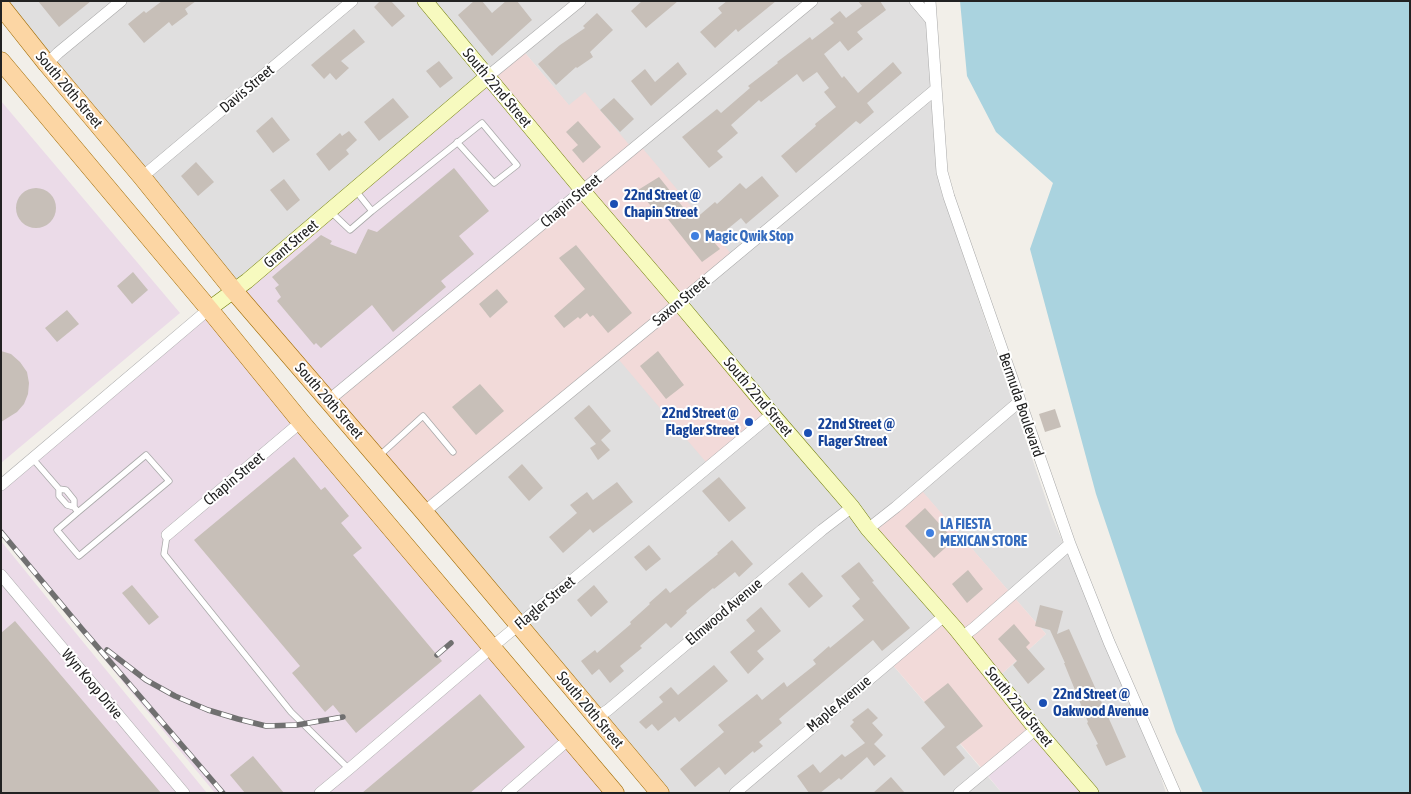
<!DOCTYPE html>
<style>
body{margin:0}
#map{position:relative;width:1411px;height:794px;overflow:hidden;background:#f2efe9;font-family:"Asap Condensed",sans-serif}
canvas{display:block}
.frame{position:absolute;inset:0;border:2px solid #222;pointer-events:none}
</style>
<div id="map">
<canvas width="1411" height="794"></canvas>
<div class="frame"></div>
</div>
<script>
const c = document.querySelector('canvas').getContext('2d');
c.lineJoin = 'round';
function fillPath(path, color) { c.fillStyle = color; c.fill(path, 'evenodd'); }
function strokePath(path, color, width, dash) { c.strokeStyle = color; c.lineWidth = width; c.lineCap = dash ? 'butt' : 'round'; c.setLineDash(dash || []); c.stroke(path); }
function label(font, color, halo, rows, align = 'center') {
  c.font = font + ' "Asap Condensed",sans-serif'; c.lineWidth = 4; c.setLineDash([]); c.textBaseline = 'middle'; c.strokeStyle = halo; c.fillStyle = color; for (const [text, x, y, turn = 0] of rows) {
    c.save(); c.translate(x, y); c.rotate((+turn || 0) * Math.PI / 180); c.textAlign = isNaN(turn) ? turn : align; if (halo) c.strokeText(text, 0, 0); c.fillText(text, 0, 0); c.restore();
  }
}
const residential = new Path2D(`
 M1 1H422L484 76 236 290 47 61Z
 M423 1H915L928 16 940 187 1052 517 1153 752 1166 793H1091L995 680 1046 634 917 486 869 522 679 301 631 147 569 106 521 48 485 77Z
 M615 353 774 417 943 615 734 793H660L423 510Z
 M891 663 1002 793H737Z`);
const commercial = new Path2D(`
 M521 48 569 105 585 92 631 147 582 188 488 76Z
 M639 144 733 256 679 302 774 417 711 468 614 354 424 511 324 397Z
 M917 485 1046 634 995 680 1035 728 984 771 891 663 942 618 867 530Z`);
const industrial = new Path2D(`
 M486 77 582 191 324 397 236 293Z
 M1 101 180 313 1 463Z
 M208 311 613 793H215L1 535V487Z
 M1 541 61 615 207 793H1Z
 M1035 728 1089 793H1002L984 771Z`);
const water = new Path2D(`
 M960 1H1410V793H1203L1176 732 1096 494 1030 249 1053 183 996 132 967 76Z`);
const building = new Path2D(`
 M38 1H91L59 27Z
 M162 1H196L185 9 188 14 172 26 169 22 144 43 128 24 144 11 146 13Z
 M380 1H391L405 16 392 27 374 7Z
 M474 1H482L492 13 506 1H517L532 20 492 56 458 15Z
 M642 1H678L646 28 631 11Z
 M727 1H776L738 32 736 29 715 48 700 32 722 13 718 8Z
 M858 1H880L886 10 857 32 863 39 848 51 840 41 824 54 842 78 844 76 858 93 893 62 902 73 867 103 874 112 860 124 856 121 796 173 781 156 816 126 815 124 836 107 824 92 829 88 817 72 803 82 797 74 761 102 759 100 731 125 738 133 717 151 723 157 709 168 682 137 717 109 721 113 750 88 748 86 778 63 777 62 810 37 812 40 834 23 830 19 840 11 846 18 862 6Z
 M597 13 613 30 590 52 593 57 577 68 576 67 556 85 538 64 560 45 585 28 583 26Z
 M354 29 365 42 341 61 349 68 336 80 330 73 324 79 311 65Z
 M439 61 453 78 440 88 426 71Z
 M678 62 687 74 651 106 631 81 645 69 655 82Z
 M393 98 409 117 379 141 364 122Z
 M614 98 634 119 620 132 600 110Z
 M272 117 290 140 273 153 256 131Z
 M578 121 601 147 583 163 572 150 578 145 566 132Z
 M349 131 357 140 346 150 349 154 329 171 316 154 340 133 342 136Z
 M196 162 214 182 198 196 181 176Z
 M454 168 489 211 459 236 474 254 441 281 446 287 393 332 372 305 321 348 316 343 314 345 277 301 281 297 275 288 279 285 272 277 321 235 332 241 330 244 356 254 368 229 377 232Z
 M762 176 779 196 746 224 741 218 713 241 720 249 702 262 663 213 659 216 638 190 659 177 686 211 688 210 695 219 715 202 717 204 740 183 746 189Z
 M284 179 300 200 287 211 270 190Z
 M16 208a20 20 0 1 1 40 0a20 20 0 1 1-40 0Z
 M576 245 632 313 608 333 593 315 590 317 587 313 580 319 578 317 564 328 554 316 585 289 559 258Z
 M133 272 148 290 132 304 117 286Z
 M497 289 508 302 490 318 479 304Z
 M67 310 79 324 57 342 45 328Z
 M1 351 11 354 20 362 27 372 29 383 28 394 24 404 17 412 1 422Z
 M658 351 684 385 666 399 640 366Z
 M480 384 504 411 476 435 452 407Z
 M589 405 611 431 601 440 610 450 598 460 590 448 596 444 574 418Z
 M1055 409 1061 427 1045 432 1039 414Z
 M294 457 321 490 325 487 349 516 341 523 362 548 353 555 442 661 356 733 333 705 325 712 292 673 300 666 194 540Z
 M522 464 543 488 529 501 508 477Z
 M719 477 746 508 729 522 702 491Z
 M617 482 633 502 593 533 590 529 563 553 549 537 577 513 570 505 587 492 593 500Z
 M925 508 954 540 934 558 905 526Z
 M732 540 753 564 739 577 735 572 714 589 713 588 686 611 687 613 671 628 666 623 640 646 642 648 620 666 624 671 610 683 599 669 592 675 581 661 595 650 597 653 631 624 630 622 650 604 649 603 666 588 670 593 718 554 717 553Z
 M649 545 661 559 646 571 634 557Z
 M859 562 874 581 872 582 910 628 882 651 873 640 779 719 782 723 759 742 763 746 754 753 753 751 725 775 719 767 695 787 680 769 724 732 718 725 757 694 762 700 784 682 787 687 816 664 813 660 829 646 830 648 864 620 852 606 860 599 841 576Z
 M968 570 983 589 967 603 952 584Z
 M802 572 823 596 809 608 788 584Z
 M132 585 159 617 149 625 122 593Z
 M594 585 608 602 591 617 577 600Z
 M1040 605 1063 611 1057 634 1069 629 1126 757 1106 766 1096 745 1098 744 1087 723 1088 722 1064 663H1065L1050 630 1035 626Z
 M761 607 781 631 757 651 764 659 748 674 730 652 755 631 746 620Z
 M15 621 161 793H1V633Z
 M1014 624 1030 643 1026 647 1045 669 1028 684 1013 665 1017 661 998 639Z
 M714 665 728 681 679 722 675 717 658 731 652 724 646 729 639 722 663 702 659 697 671 687 678 695Z
 M948 683 983 726 956 747 965 758 944 776 921 748 945 727 924 702Z
 M480 694 525 747 470 793H362Z
 M868 708 878 718 872 723 883 735 874 744 886 756 874 766 867 757 841 780 839 778 820 793H809L797 776 813 764 820 773 842 754 845 757 865 743 850 726 854 722 852 720Z
 M253 756 284 793H245L230 775Z
 M891 777 905 793H873Z`);
const lane = new Path2D(`
 M330 211 350 230 372 211 356 191
 M372 211 482 123 517 165 494 183 457 142
 M379 456 423 416 453 452
 M33 459 59 489 66 490 74 500V507
 M59 489V496L67 505 74 507 78 512 146 455 169 481 79 556 57 530 78 512
 M167 535 164 554 291 712 349 769`);
const street = new Path2D(`
 M915 1 931 20
 M930 1 942 172 949 197 1070 544 1109 642 1175 793
 M47 64 58 53 121 1
 M487 77 580 1
 M142 177 352 1
 M329 400 812 1
 M1 485 209 309
 M424 512 679 303 936 89
 M868 529 896 507 1020 401
 M167 535 301 422
 M1 575 184 793
 M962 637 974 628 1070 544
 M597 717 608 710 822 530 852 507
 M320 793 349 769 492 647 772 414
 M507 793 569 739
 M735 793 944 616
 M959 793 1036 729`);
const secondary = new Path2D(`
 M425 1 583 191 679 303 772 414 852 507 868 529 956 629 1036 729 1091 793
 M209 309 247 281 487 77`);
const primary = new Path2D(`
 M1 6 47 64 142 177 234 291 424 512 660 793
 M1 61 209 309 301 422 615 793`);
const rail = new Path2D(`
 M1 532 82 629 223 793
 M107 650 146 680 175 696 208 710 238 719 266 726 297 725 343 717
 M437 655 451 643`);
const markers = [
 [614,204,5,"#1a4fb4"],
 [695,236,5,"#3f7fe0"],
 [749,422,5,"#1a4fb4"],
 [808,433,5,"#1a4fb4"],
 [930,533,5,"#3f7fe0"],
 [1043,703,5,"#1a4fb4"]
];
const streetNames = [
 ["South 22nd Street",497,88,50],
 ["Davis Street",247,89,-40],
 ["South 20th Street",69,90,50],
 ["Chapin Street",571,201,-40],
 ["Grant Street",291,244,-40],
 ["Saxon Street",681,301,-40],
 ["South 22nd Street",758,397,50],
 ["South 20th Street",329,401,49],
 ["Bermuda Boulevard",1021,405,71],
 ["Chapin Street",234,479,-40],
 ["Flagler Street",545,603,-40],
 ["Elmwood Avenue",724,612,-40],
 ["Wyn Koop Drive",92,684,50],
 ["Maple Avenue",839,704,-40],
 ["South 22nd Street",1019,707,51],
 ["South 20th Street",590,710,50]
];
const transitNames = [
 ["22nd Street @",624,195],
 ["Chapin Street",624,212],
 ["22nd Street @",739,413,"right"],
 ["Flagler Street",739,430,"right"],
 ["22nd Street @",818,424],
 ["Flager Street",818,441],
 ["22nd Street @",1053,694],
 ["Oakwood Avenue",1053,711]
];
const shopNames = [
 ["Magic Qwik Stop",705,236],
 ["LA FIESTA",940,524],
 ["MEXICAN STORE",940,541]
];
fillPath(residential, '#e0dfdf');
fillPath(commercial, '#f2dad9');
fillPath(industrial, '#ebdbe8');
fillPath(water, '#aad3df');
fillPath(building, '#c7bfb8');
strokePath(lane, '#a9a9a9', 7);
strokePath(street, '#a9a9a9', 12);
strokePath(secondary, '#707d05', 16);
strokePath(primary, '#a06b00', 19);
strokePath(lane, '#fff', 5.5);
strokePath(street, '#fff', 11);
strokePath(secondary, '#f7fabf', 15);
strokePath(primary, '#fcd6a4', 18);
strokePath(rail, '#707070', 5.5);
strokePath(rail, '#fff', 4, [11]);
for (const [x, y, r, color] of markers) { const dot = new Path2D(); dot.arc(x, y, r, 0, 2 * Math.PI); c.fillStyle = color; c.fill(dot); strokePath(dot, '#fff', 2); }
label('15px', '#222', '#fff', streetNames);
label('bold 15px', '#164399', '#fff', transitNames, 'left');
label('bold 15px', '#366cbe', '#fff', shopNames, 'left');
</script>
